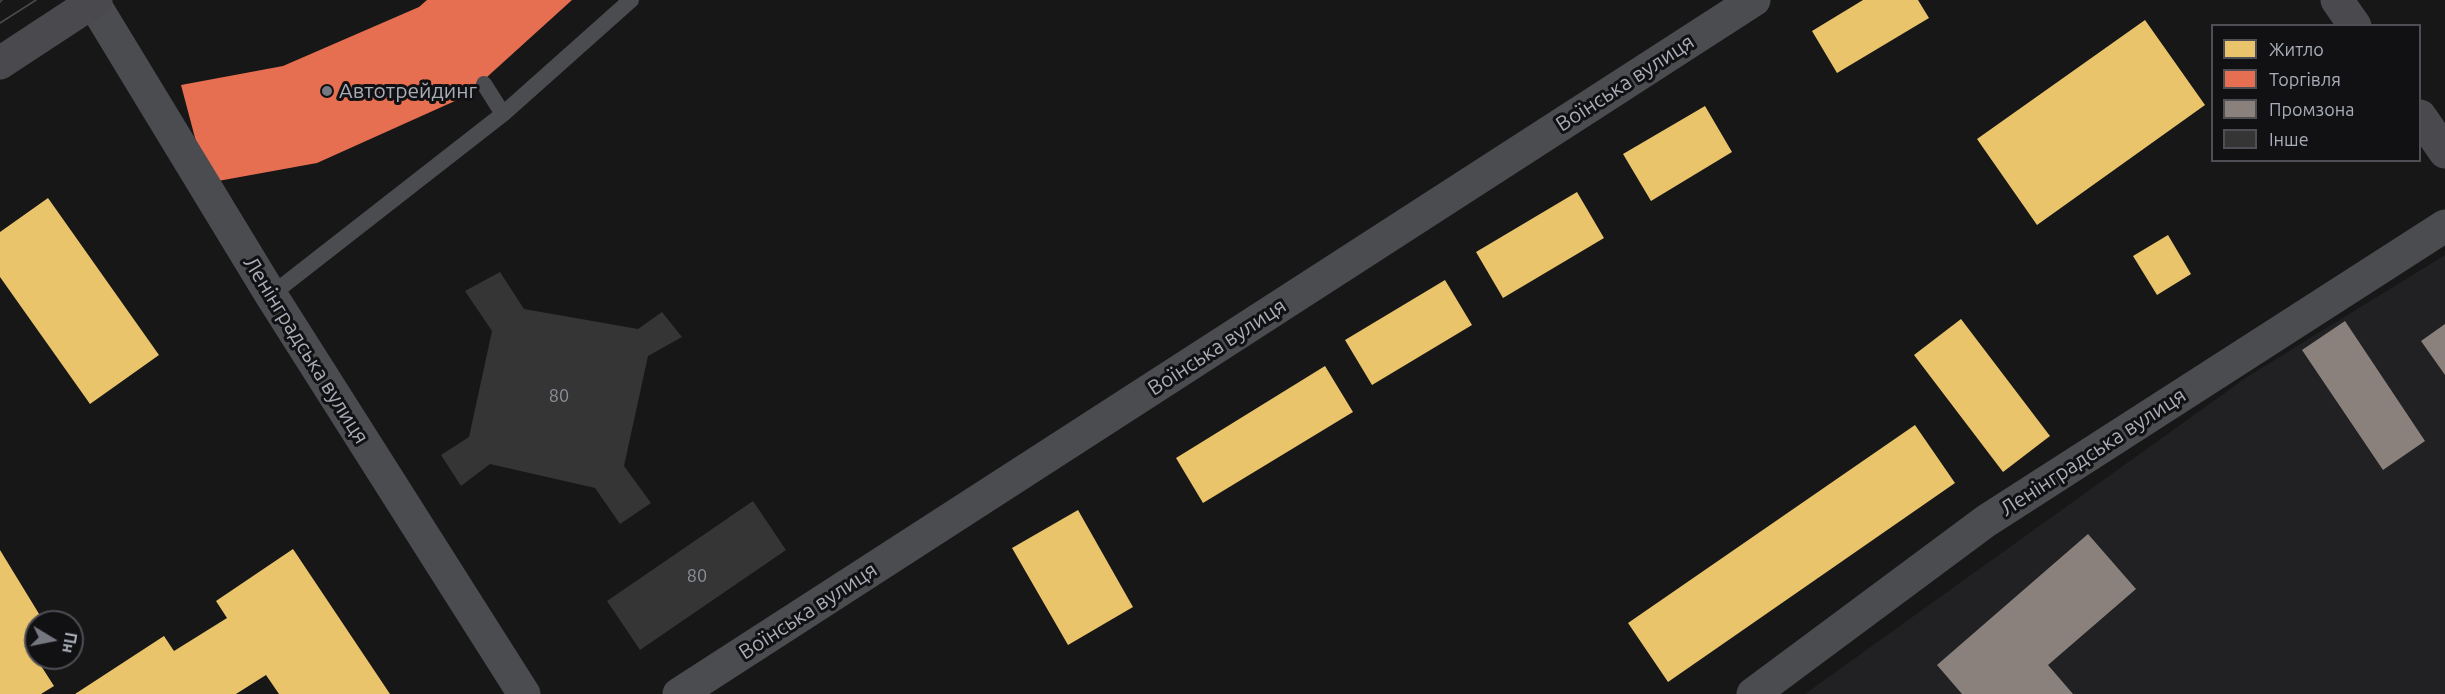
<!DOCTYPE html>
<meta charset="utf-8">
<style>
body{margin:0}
#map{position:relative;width:2445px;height:694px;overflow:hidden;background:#171717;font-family:Ubuntu,sans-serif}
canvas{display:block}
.legend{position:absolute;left:2211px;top:24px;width:210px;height:138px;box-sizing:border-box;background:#111113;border:2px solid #4d4f55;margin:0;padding:8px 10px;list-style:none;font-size:18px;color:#a8adb8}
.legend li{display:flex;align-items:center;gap:12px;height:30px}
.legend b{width:30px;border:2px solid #4d4f55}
.north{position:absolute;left:24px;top:610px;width:60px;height:60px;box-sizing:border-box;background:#111113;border:2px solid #4d4f55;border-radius:50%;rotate:100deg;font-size:16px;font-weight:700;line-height:24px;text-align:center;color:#a8adb8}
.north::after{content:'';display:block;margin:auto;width:21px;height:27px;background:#757880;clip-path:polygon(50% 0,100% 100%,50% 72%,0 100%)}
</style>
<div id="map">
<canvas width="2445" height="694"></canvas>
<ul class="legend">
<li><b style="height:16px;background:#e9c46a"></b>Житло</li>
<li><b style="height:16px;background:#e76f51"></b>Торгівля</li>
<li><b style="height:16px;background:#8a817c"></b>Промзона</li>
<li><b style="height:16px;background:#353536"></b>Інше</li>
</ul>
<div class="north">Пн</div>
</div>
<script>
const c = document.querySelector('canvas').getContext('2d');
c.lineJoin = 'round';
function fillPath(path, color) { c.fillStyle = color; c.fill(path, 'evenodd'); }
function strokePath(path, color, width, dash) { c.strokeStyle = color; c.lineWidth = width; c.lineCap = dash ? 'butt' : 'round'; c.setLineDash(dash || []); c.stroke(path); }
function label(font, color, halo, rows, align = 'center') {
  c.font = font + ' Ubuntu,sans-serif'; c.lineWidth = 6; c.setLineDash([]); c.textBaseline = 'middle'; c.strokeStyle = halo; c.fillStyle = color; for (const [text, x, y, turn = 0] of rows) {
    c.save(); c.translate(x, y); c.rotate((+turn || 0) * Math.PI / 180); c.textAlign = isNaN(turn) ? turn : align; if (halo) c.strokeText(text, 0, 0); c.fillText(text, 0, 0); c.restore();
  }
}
const built = new Path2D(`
 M2445 255V694H1805L2247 377Z`);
const homes = new Path2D(`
 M1863 0H1918L1929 18 1837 73 1812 31Z
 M2145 20 2205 105 2037 225 1977 139Z
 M1705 106 1732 152 1651 201 1623 154Z
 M1577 192 1604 238 1503 298 1476 252Z
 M48 198 159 355 90 404 0 277V232Z
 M2168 235 2191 274 2157 295 2133 256Z
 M1445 280 1472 325 1372 385 1345 340Z
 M1961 319 2050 436 2003 472 1914 355Z
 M1325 366 1353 412 1203 503 1176 458Z
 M1915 425 1955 483 1668 682 1628 623Z
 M1078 510 1133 607 1068 645 1012 548Z
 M293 549 390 694H279L266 675 236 694H75L164 636 174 651 227 618 216 601Z
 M0 550 44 622H36V658L54 686 41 694H0Z`);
const shops = new Path2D(`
 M427 0H572L466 96 317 163 207 183 181 85 283 66 419 7Z`);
const industry = new Path2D(`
 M2345 321 2425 441 2383 470 2302 350Z
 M2445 324V375L2421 341Z
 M2088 534 2136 589 2048 665 2073 694H1962L1937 665Z`);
const building = new Path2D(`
 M500 272 524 309 638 329 662 312 682 337 648 356 624 466 651 503 620 524 595 488 490 464 461 486 441 455 469 437 492 331 465 291Z
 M753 501 786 550 640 650 607 601Z`);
const lane = new Path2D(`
 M484 84 503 114 631 0
 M271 295 503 114`);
const street = new Path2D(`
 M93 2 271 295 524 694
 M679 694 1754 0
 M1753 694 1986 521 2445 226`);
const secondary = new Path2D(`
 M2337 0 2355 26
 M0 63 96 0
 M2420 116 2445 152`);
const tram = new Path2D(`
 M0 2 2 0
 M0 23 36 0`);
const markers = [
 [327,91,6,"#757880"]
];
const numberNames = [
 ["80",559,396],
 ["80",697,576]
];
const streetNames = [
 ["Воїнська вулиця",1625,83,-33],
 ["Воїнська вулиця",1217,347,-33],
 ["Ленінградська вулиця",306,350,58],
 ["Ленінградська вулиця",2093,452,-33],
 ["Воїнська вулиця",808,611,-33]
];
const poiNames = [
 ["Автотрейдинг",339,91]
];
fillPath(built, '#212123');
fillPath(homes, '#e9c46a');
fillPath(shops, '#e76f51');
fillPath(industry, '#8a817c');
fillPath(building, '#353536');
strokePath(lane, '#4b4c50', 16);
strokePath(street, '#4b4c50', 33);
strokePath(secondary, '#4a4a4e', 33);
strokePath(tram, '#4b4c4f', 1.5);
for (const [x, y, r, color] of markers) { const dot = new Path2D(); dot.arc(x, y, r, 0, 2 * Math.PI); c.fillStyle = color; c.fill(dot); strokePath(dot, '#111113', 2); }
label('18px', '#8b8f98', null, numberNames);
label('21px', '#a8adb8', '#111113', streetNames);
label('21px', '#a8adb8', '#111113', poiNames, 'left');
</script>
